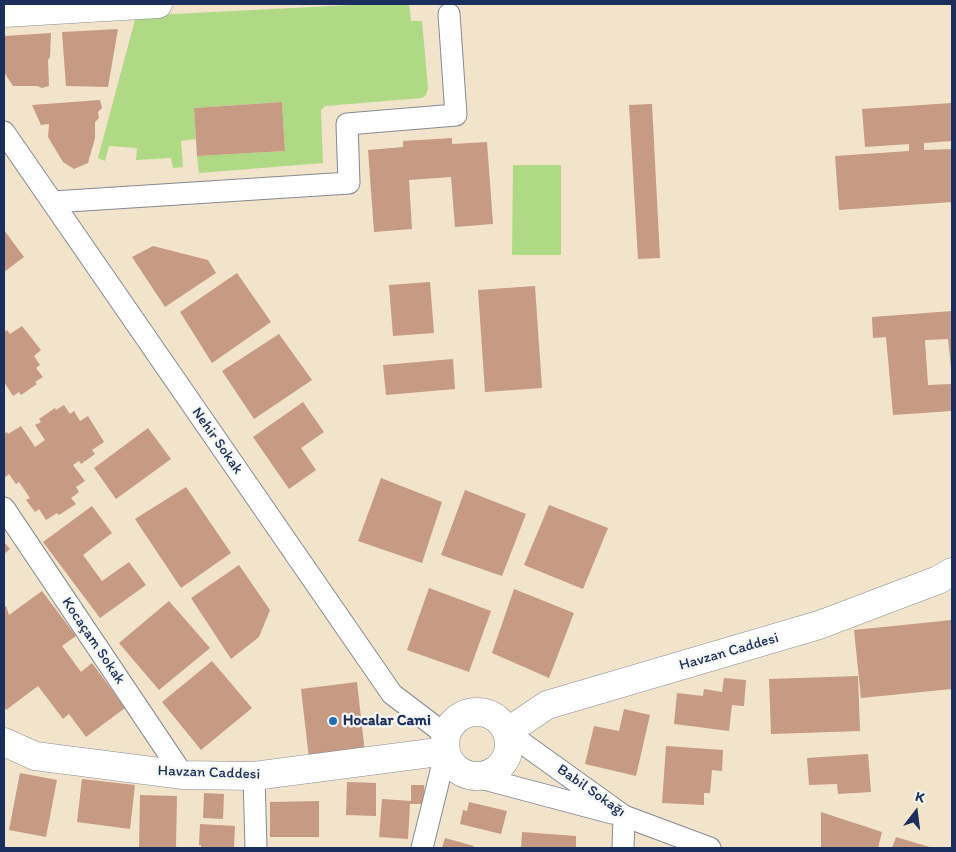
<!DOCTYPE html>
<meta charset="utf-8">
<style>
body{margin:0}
#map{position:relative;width:956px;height:852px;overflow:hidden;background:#f2e3cb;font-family:Itim,sans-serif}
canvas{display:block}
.frame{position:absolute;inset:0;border:5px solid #1b2f5e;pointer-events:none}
.north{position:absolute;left:891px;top:787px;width:50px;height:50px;-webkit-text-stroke:4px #f6f6f2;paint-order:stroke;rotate:15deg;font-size:14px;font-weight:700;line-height:20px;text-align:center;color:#1b2f5e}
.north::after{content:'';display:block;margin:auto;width:18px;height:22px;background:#1b2f5e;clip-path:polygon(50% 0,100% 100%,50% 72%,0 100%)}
</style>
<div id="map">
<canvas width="956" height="852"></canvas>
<div class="frame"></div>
<div class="north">K</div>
</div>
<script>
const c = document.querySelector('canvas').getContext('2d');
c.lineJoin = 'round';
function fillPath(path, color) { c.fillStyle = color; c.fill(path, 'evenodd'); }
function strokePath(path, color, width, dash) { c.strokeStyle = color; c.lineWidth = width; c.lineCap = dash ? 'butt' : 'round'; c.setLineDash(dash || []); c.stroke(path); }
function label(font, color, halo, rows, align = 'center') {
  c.font = font + ' Itim,sans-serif'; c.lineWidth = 4.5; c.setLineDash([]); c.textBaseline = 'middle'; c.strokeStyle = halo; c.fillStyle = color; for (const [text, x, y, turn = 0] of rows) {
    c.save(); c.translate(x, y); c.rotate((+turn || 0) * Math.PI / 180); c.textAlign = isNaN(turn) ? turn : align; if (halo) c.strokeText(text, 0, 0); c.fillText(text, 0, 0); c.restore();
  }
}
const green = new Path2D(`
 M371 4H409L411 21H422L428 88 426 95 422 98 325 106 321 110 323 163 199 173 197 156 285 151 282 102 194 108 196 139 181 141 183 167 173 168 171 158 136 160 137 148 109 146 105 161 98 158 136 16Z
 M513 165H561V255H512Z`);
const building = new Path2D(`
 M118 29 108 87 66 86 62 32Z
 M51 33 50 57 48 60 49 86 42 88 37 86H13L4 72V36Z
 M100 100 102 108 98 112 99 118 95 122V138L88 163 74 169 63 162 48 137 49 124 41 125 32 105Z
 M282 102 285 151 197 156 194 108Z
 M952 103V141L924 143V150L952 149V202L839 210 835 156 909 151V144L865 147 862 109Z
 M652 104 660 258 638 259 629 105Z
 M452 138V144L487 142 493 224 455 227 451 177 409 180 412 229 374 232 368 150 403 147V141Z
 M4 230 24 257 4 272Z
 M153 246 208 260 216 273 165 307 132 257Z
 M237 273 271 322 212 363 180 312Z
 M430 282 434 333 393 336 389 285Z
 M535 286 542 388 485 392 478 290Z
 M952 311V368H951L948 339 925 340 928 385 952 384V411L893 415 886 337 873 338 872 317Z
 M22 326 41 350 34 356 40 365 36 368 43 377 35 382 37 384 21 395 19 392 13 396 4 382V332L7 330 10 334Z
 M279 334 312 380 254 419 222 371Z
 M453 359 455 389 386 395 383 365Z
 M303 402 324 432 301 448 316 470 289 489 253 437Z
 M64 405 70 414 74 411 80 421 88 416 104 442 92 450 95 454 81 464 79 461 73 465 85 481 76 487 79 492 71 498 76 504 59 515 57 513 46 520 39 509 35 512 26 500 30 498 19 482 16 484 9 474 4 478V434L7 432 8 434 21 426 35 447 45 440 35 425 41 422 39 419 55 408 56 410Z
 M148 428 171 459 116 499 94 468Z
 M381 478 442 502 422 563 358 541Z
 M186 487 231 553 181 588 135 519Z
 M465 490 526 514 502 576 441 555Z
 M549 505 608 528 583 589 524 565Z
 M92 506 112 533 83 555 102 581 129 562 146 585 100 618 43 542Z
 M4 542 10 549 4 554Z
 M239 565 270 610 259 637 231 659 191 598Z
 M429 588 491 611 469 672 407 650Z
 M514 589 574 613 549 678 492 653Z
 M42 591 76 636 62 646 81 672 92 663 125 708 86 737 69 714 63 719 38 686 6 710 4 707V608L6 606 9 615Z
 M169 601 210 648 159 690 119 643Z
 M952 620V689L861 698 854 630Z
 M212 661 252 708 201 750 162 702Z
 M858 676 860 731 771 734 769 679Z
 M724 678 746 680 744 706 732 705 729 731 674 724 677 693 703 696 704 689 722 692Z
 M357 682 365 753 309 759 301 689Z
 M624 709 650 715 636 776 585 764 594 726 619 731Z
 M666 746 723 750 722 771 712 770 710 793H704V805L662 803Z
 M868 754 871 792 838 794 837 784 809 785 807 758Z
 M20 773 57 780 46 837 9 830Z
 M82 779 135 785 130 829 77 822Z
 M347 782 376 783V816L346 815Z
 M411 785H424L425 804H410L408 839 379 837 382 799 411 801Z
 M204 793 224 794 223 819 203 818Z
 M140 795 177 796 176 848H139Z
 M319 801V837H270V802Z
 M469 802 507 811 501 834 460 824 463 810 467 811Z
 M821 812 882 832 878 848H821Z
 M200 824 235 826 234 847 201 848V845H199Z
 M522 832 576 836V848H521Z
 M896 837 933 848H892Z
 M445 838 474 846 473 848H442Z`);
const minor = new Path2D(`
 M4 132 392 694 446 735
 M53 202 349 183 347 124 456 115 449 14
 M4 508 183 775
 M507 732 624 816 710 848
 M254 776 256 848
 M473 776 612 813
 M422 848 446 751
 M623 848 624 816`);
const tertiary = new Path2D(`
 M445 744a32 32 0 1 1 64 0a32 32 0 1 1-64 0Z
 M507 732 547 705 819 625 938 580 952 572
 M4 742 35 756 183 775 254 776 446 751`);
const secondary = new Path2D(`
 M4 13 158 4`);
const markers = [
 [333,721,5,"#1f6fb2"]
];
const streetNames = [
 ["Nehir Sokak",217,441,55],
 ["Kocaçam Sokak",93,641,56],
 ["Havzan Caddesi",729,652,-16],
 ["Havzan Caddesi",209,773,2],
 ["Babil Sokağı",591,791,35]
];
const poiNames = [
 ["Hocalar Cami",343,721]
];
fillPath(green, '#afd984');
fillPath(building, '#c79a84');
strokePath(minor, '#868994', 23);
strokePath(tertiary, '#868994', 29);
strokePath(secondary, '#868994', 29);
strokePath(minor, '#fff', 21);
strokePath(tertiary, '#fff', 28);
strokePath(secondary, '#fff', 28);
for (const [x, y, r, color] of markers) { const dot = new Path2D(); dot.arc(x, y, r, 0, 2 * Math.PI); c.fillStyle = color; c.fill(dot); strokePath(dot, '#f6f6f2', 2); }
label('15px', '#1b2f5e', '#f6f6f2', streetNames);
label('bold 15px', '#1b2f5e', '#f6f6f2', poiNames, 'left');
</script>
